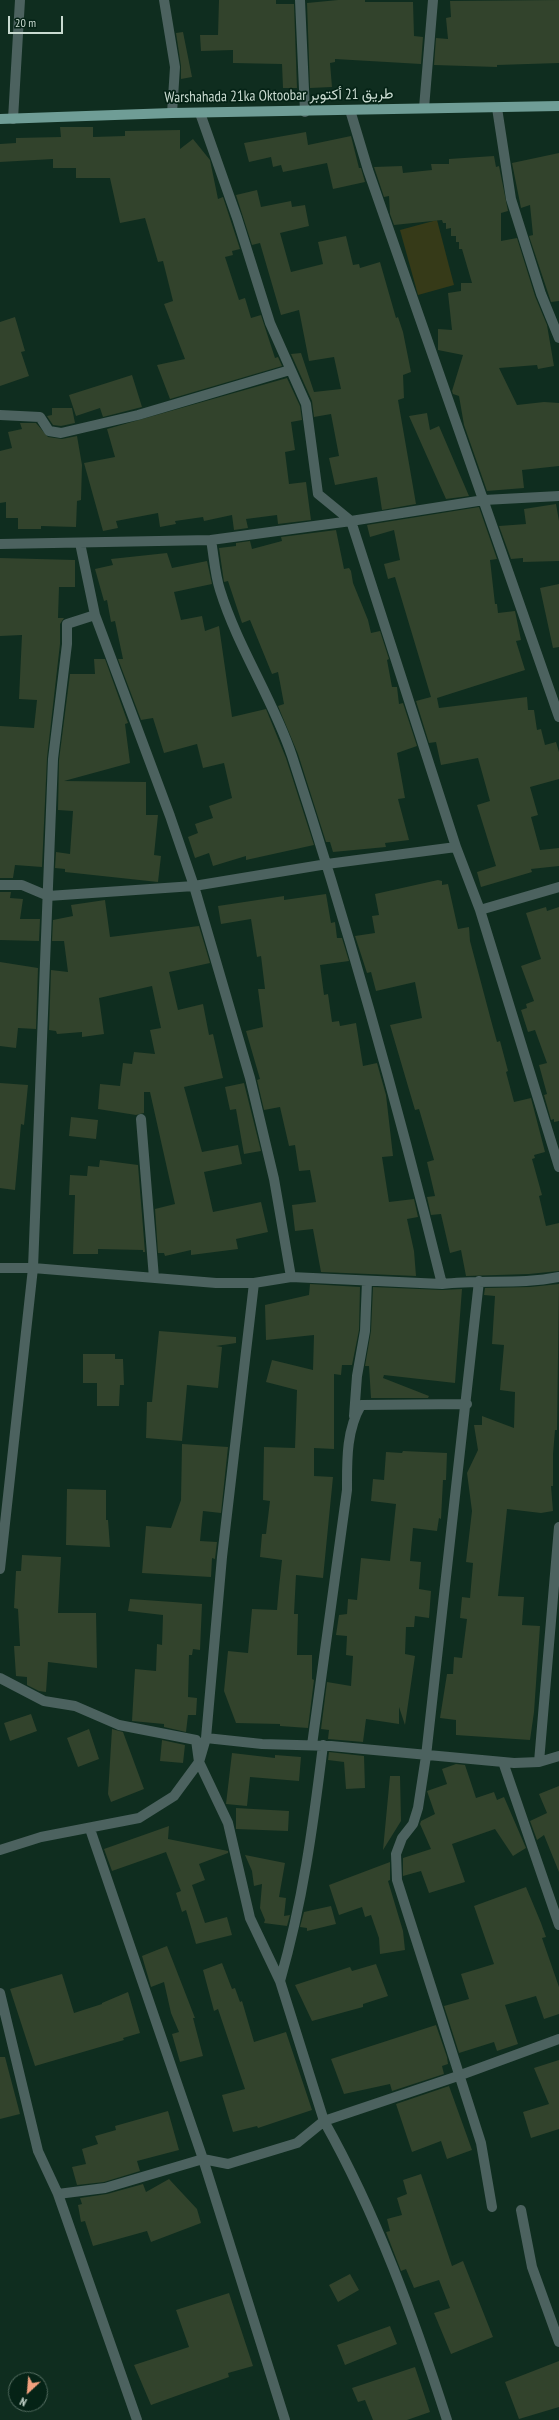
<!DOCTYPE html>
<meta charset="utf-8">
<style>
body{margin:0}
#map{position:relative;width:559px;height:2420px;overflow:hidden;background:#0f2d1f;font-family:"PT Sans Narrow",sans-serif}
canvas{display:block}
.north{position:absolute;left:8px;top:2372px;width:40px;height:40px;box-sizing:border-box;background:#052316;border:1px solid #536c60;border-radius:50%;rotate:206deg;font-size:11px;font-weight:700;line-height:16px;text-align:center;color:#c9dad0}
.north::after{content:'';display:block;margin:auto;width:14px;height:18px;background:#f2a17e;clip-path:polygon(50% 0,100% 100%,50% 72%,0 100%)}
.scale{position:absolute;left:8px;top:16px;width:55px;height:18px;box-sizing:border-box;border:2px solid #c9dad0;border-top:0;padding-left:5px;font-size:12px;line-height:14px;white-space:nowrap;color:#c9dad0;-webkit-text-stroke:3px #052316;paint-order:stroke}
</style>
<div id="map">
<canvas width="559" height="2420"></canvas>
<div class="north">N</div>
<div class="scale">20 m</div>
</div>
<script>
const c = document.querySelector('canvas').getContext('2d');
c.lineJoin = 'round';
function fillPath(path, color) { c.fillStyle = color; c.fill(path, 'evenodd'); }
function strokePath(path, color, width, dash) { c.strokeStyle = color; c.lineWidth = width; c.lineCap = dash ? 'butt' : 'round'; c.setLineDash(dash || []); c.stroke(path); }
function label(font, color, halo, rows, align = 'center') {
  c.font = font + ' "PT Sans Narrow",Vazirmatn,sans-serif'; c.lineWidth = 3.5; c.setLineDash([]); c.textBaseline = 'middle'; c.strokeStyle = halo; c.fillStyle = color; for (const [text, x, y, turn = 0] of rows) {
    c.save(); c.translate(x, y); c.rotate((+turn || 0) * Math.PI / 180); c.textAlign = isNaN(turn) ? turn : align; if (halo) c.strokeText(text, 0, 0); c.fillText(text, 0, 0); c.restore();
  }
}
const green = new Path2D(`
 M437 220 454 285 418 295 400 230Z`);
const building = new Path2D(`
 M219 0H276V4H294L297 88H283L282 64 233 63V50L201 51 200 35H218Z
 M338 0H365V2H413L414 36 423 37 421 64 335 59V62L330 63 332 87 310 88 307 3Z
 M559 0V63L497 65V67L434 65 436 38 448 39 446 18 451 17 450 1Z
 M183 32 192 77 181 79V66L176 33Z
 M60 127H93V137L125 136V131L180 130V149L193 139 210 160 218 199 223 197 240 249 232 251 233 255 225 257 239 300 245 298 251 318 261 315 275 358 278 357 282 366 170 399 157 365 185 359 164 304 173 301 163 261 158 262 145 218 120 223 110 178H76V168H53V159L0 162V144L16 143V138L61 137Z
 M306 132 308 145 351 136 359 168H361L365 182 333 189 327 163 283 172 281 165 273 167 271 157 249 162 244 143Z
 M559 153V301L551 302 529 236 533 235 530 205 521 208 512 163Z
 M494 156 496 167 499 166 508 211 501 213V241L517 238 535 296 547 325 554 366 538 369 537 365 499 368 517 405 544 402 559 403V466L522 470 524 488 487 491 464 425 459 396 453 394 452 391 463 355 438 350V329L452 330 448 293 461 291V283H472L462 249H459V242H456V236H451V228L446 229V223H443L442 220 394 225 390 214 389 196 384 197 374 167 402 166 403 173 432 170 431 164H449V159Z
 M257 190 261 207 291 201 292 207 305 205 309 226 280 233 291 272 323 264 318 242 346 236 353 265 359 264 360 268 380 262 396 318 398 317 403 332 411 372 403 375 404 398 398 400 416 504 382 510 377 477 335 485 329 458 339 456 331 414 314 417 312 401 291 354 301 353 314 392 341 389 334 357 309 361 299 310 281 315 260 243 252 245 236 195Z
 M15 317 25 351 21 352 29 376 0 386V322Z
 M132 375 142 407 103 417 100 408 76 416 69 395Z
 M287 378 300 406 302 420 291 422 295 450 285 452 289 484 306 482 311 520 278 524 277 515 246 519 248 528 234 530 232 515 204 521 203 517 175 521 176 524 160 527 158 513 116 521 118 528 103 531 84 463 115 457 107 429Z
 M52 408H72L75 423 61 426 53 425 47 416 52 415Z
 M427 413 430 430 439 426 469 496 446 499 409 416Z
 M20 423H36L48 437 62 439 77 436 82 465 81 500 77 501 76 527 41 526V529H18V518H6V502L0 503V451L12 448 8 432 22 429Z
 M556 504 559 521V561L523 562V558L511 559 499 526 526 524 524 509Z
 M479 507 497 559 490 560 495 604H497L498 613 515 611 521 640 516 641 525 670 437 698 439 708 527 697 528 710H534L537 730 541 729 545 745 556 742 559 752V779L530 787 538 815 531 817 540 850 559 848V866L531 869 532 872 481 887 477 872 496 866 477 805 490 801 478 758 441 765 436 742 429 743 416 701 431 697 395 577 388 579 384 564 400 560 394 530 370 537 367 525Z
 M336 530 344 569 349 568 351 571 353 583 368 620 371 633 380 631 389 659 387 660 392 687H397L399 704 403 703 417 746 397 753 405 798 398 799 409 840 385 843 386 847 333 852 330 842H326L298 754 278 706 284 704 278 672 272 674 250 620 242 623 228 581 224 582 219 548 236 546V543L250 541 252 549 282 541 281 537Z
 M167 553 172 568 207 561 212 584 174 592 181 620 202 616 205 631 219 626 232 717 266 709 286 758 314 845 246 860V856L213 866 209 853 195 858 188 837 198 833 195 824 213 818 209 806 232 798 224 763 203 768 197 744 164 753 153 718 141 720 118 659H123L115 621 111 622 107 600 104 601 95 569 113 565 111 559Z
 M0 558 75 560V587H59L58 618H64L60 624V644L47 758 42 867 15 865 13 878H0V726L34 728 37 700 19 699 22 635 0 636Z
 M559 584V647L553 648 540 588Z
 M94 659H105L128 723 125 724 130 763 64 781 146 782V815H158L154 855 161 856 158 882 65 872V869L55 868 56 852 70 854 73 811 58 810 59 760 70 674H95Z
 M438 880 442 881V885L448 884 458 929 469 927 470 941 492 1024 497 1042 500 1041 508 1071 506 1072 514 1102 531 1098 545 1152 534 1155 535 1158 532 1159 542 1195 539 1196 546 1226 559 1223V1271L529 1274 466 1276 461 1250 450 1253 441 1214 431 1215 427 1197 435 1196 427 1162 434 1160 419 1109 415 1110 390 1025 422 1018 415 982 376 991 371 972 367 973 355 936 375 933 372 916 379 915 375 894Z
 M0 892H11L10 898 23 899 20 919H40L39 941 0 940Z
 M326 894 331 923 335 922 337 938H342L349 961 320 965 324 995 328 994 332 1022 339 1021 340 1026 356 1023 363 1066 377 1063 386 1095 393 1156 382 1157 389 1202 414 1199 418 1217 407 1219 414 1251 416 1276 321 1272 313 1229 295 1231 292 1205 316 1202 310 1170 299 1171 295 1145 289 1146 280 1107 264 1110 257 1080 260 1079 246 1031 263 1027 258 989H265L261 956 257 957 251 919 221 924 218 906 284 896V900Z
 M105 900 110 937 199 926 210 963 169 972 178 1010 203 1004 209 1035 213 1034 223 1078 184 1087 202 1152 238 1145 242 1164 204 1172 213 1212 261 1202 268 1232 236 1239 238 1249 191 1255V1250L165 1256 164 1253H158L155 1209 175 1204 150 1092H144V1113L136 1115 98 1109 100 1084 120 1086 123 1063 132 1064 134 1052 155 1054 150 1030 161 1028 152 986 99 998 104 1034 82 1037V1032L57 1034 56 1031 49 1030 51 970 68 972 64 941H52L53 920 73 916 71 905Z
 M546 907 547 911 559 907V1121L554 1122V1119L551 1120 544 1095 547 1094 539 1065 547 1063 535 1030 528 1032 521 1010 527 1008 526 1004 534 1001 521 966 541 959 526 913Z
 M0 962 38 968 36 1029 18 1028 16 1048 0 1046Z
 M0 1083 28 1085 24 1125 21 1124 15 1190 0 1188Z
 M244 1083 261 1151 244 1154 236 1109 230 1110 225 1087Z
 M71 1117 98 1120 96 1139 69 1136Z
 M100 1160 138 1165 145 1252H143V1250L98 1249V1254H73L75 1195H69L70 1175 87 1176 88 1166 99 1167Z
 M310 1284 360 1287 359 1330 352 1365H342L341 1375 334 1374V1449L314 1448V1476L333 1477 323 1578 296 1575 294 1614H298L297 1655H312V1679L314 1680 308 1728 280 1726V1724L236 1723 224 1691 228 1651 248 1653 252 1609 277 1610 279 1587 282 1560 260 1557 262 1534H266L270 1501 263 1500 264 1447 295 1448 297 1390 266 1382 272 1360 313 1370 314 1335 266 1340 265 1305 309 1295Z
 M559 1284 557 1430H555L553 1454V1486H551L553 1511 541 1513 507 1509 498 1596 524 1597 522 1625 540 1626 534 1712 530 1740 456 1735V1720L440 1718 447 1674H453L454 1657 462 1658 467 1619 460 1618 462 1597 470 1598 473 1563 466 1562 472 1511 467 1473 478 1450 474 1425H482V1416L514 1428 515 1392 500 1390 504 1345 492 1344 495 1296 484 1295 485 1288 530 1287Z
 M373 1287 442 1290 462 1289 455 1383 384 1375 383 1378 429 1396 428 1398H371L369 1366H365L371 1331Z
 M159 1331 236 1337V1343L216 1346 222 1347 218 1388 187 1385 182 1441 146 1438 147 1402H152Z
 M83 1354H115V1359H123L124 1385H120L119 1406H97V1383H83Z
 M182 1444 228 1447 221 1513 203 1511 200 1541 217 1542 215 1559 212 1558 211 1577 142 1573 146 1526 171 1528 181 1500Z
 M403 1451 447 1453 446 1480H443L441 1519 439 1518 437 1531 413 1528 410 1561 421 1562 419 1589 431 1591 429 1618 415 1616 414 1627H406L405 1654 415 1656 405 1725 399 1707V1724L366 1719 363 1742 328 1739 329 1730 321 1729 327 1682 351 1686 353 1656 346 1655 347 1636 336 1635 339 1615 347 1614 348 1599 357 1600 361 1558 390 1561 396 1504 371 1501 373 1479 384 1480 386 1452 402 1453Z
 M67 1489 106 1490V1520H108L110 1547 66 1545Z
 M22 1555 61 1557 58 1613H96L97 1668 48 1662 46 1692 39 1691 27 1685V1677L16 1676 14 1646H20L18 1609 14 1608 16 1571H21Z
 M130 1599 202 1604 200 1650 193 1649 192 1655H189L188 1697 197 1698 196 1715H188L186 1732 164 1727V1724L132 1721 135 1669 156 1671 157 1644 162 1645 163 1615 128 1611Z
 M31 1714 37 1731 10 1741 4 1723Z
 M89 1729 99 1759 78 1767 67 1738Z
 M112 1729 123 1732 144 1789 111 1802 108 1794Z
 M162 1740 185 1745 183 1763 160 1761Z
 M329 1752 364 1756 365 1788 346 1789 344 1762 328 1760Z
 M232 1753 275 1758V1755L301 1757 299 1781 250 1777 247 1806 226 1804Z
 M456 1764 465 1765 476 1798 494 1792 497 1800 504 1797 526 1848 513 1856 495 1829 452 1844 465 1882 429 1893 421 1871 403 1876V1858L431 1849 420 1824 421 1821 435 1814 427 1791 447 1784 442 1769Z
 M390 1776H400L401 1821 383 1850Z
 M559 1786V1872L544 1835 537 1840 530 1821 547 1813 539 1794Z
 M236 1808 289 1811 288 1831 236 1829Z
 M169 1826 168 1839 228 1851V1853L199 1864 205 1880 192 1885 205 1923 227 1917 232 1935 196 1944 186 1910 182 1912 176 1893 181 1891 166 1852 112 1871 104 1849Z
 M245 1855 285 1863 279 1897 286 1898 284 1916 290 1915 287 1926 264 1923 265 1920 260 1908 262 1884 254 1886 252 1871Z
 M390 1862V1880L388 1881 403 1931 405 1950 380 1954 379 1938 371 1915 365 1917 362 1907 339 1915 329 1885Z
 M526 1887 541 1923 546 1937 542 1938 559 1987V2014L544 2019 536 1996 505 2005 518 2044 497 2051 494 2042 459 2053 444 2006 469 1999 461 1974 494 1964 474 1906Z
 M331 1906 336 1924 307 1931V1928L300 1927 304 1912Z
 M167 1946 195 2018H193L203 2056 180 2062 172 2034 179 2032 171 2013 164 1982 151 1987 142 1956Z
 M222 1963 232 1989 235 1988 240 2002 242 2001 254 2042 286 2032 312 2110 258 2128 257 2126 233 2132 222 2095 245 2089 218 2009 214 2011 203 1970Z
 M376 1964 388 1996 363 2004V2007L312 2021 295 1985 350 1967 352 1971Z
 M62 1974 74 2013 102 2004V2003L128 1992 140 2033 123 2038 124 2040 35 2066 10 1989Z
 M436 2025 447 2057 448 2064 442 2066 444 2074 392 2091 390 2084 344 2094 331 2059Z
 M0 2057H5L20 2114 0 2119Z
 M559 2060V2129L531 2138 523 2112 549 2104 534 2068Z
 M449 2086 472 2150 447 2159 441 2141 412 2152 396 2104Z
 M168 2111 179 2150 137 2161 140 2171 104 2182 77 2185 72 2167 86 2164 82 2149 98 2144 95 2136 116 2130 115 2126Z
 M421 2174 452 2266 463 2261 493 2337 451 2354 434 2313 450 2308 439 2280 414 2288 406 2269 401 2271 386 2232 390 2231 387 2219 402 2215 397 2198 407 2194 403 2180Z
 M169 2179 197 2209 201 2223 151 2242 147 2231 93 2246 85 2221 81 2222 78 2205 82 2204 80 2198 107 2194 143 2184 146 2192Z
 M350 2274 359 2290 338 2302 329 2285Z
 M229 2293 253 2366 228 2373 229 2377 151 2405 134 2365 189 2347 176 2310Z
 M390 2326 397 2344 345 2365 337 2345Z
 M559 2361V2407L519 2419 505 2382Z
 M415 2367 430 2412 407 2420H373L365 2400 358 2402 352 2388Z`);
const street = new Path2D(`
 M164 0 175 67 172 113
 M300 0 305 112
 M424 108 433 0
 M497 108 511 199 541 294 559 338
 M350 110 368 170 559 717
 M200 113 237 218 270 323 306 404 318 494 351 521 456 847 480 910 559 1167
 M13 119 20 0
 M0 415 40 417 49 431 61 433 138 415 290 370
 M80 543 95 615 170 816 194 886 250 1078 274 1179 291 1277
 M0 544 211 540 351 521 484 500 559 496
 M0 885H22L48 896 194 886 327 864 456 847
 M480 910 559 887
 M141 1119 154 1278
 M0 1268H33L216 1283H254L291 1277 442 1284C398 1106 349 930 292 756 273 699 238 648 220 590 215 575 214 557 211 540
 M479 1281 426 1756 418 1808 413 1824 402 1838 396 1854 397 1880 481 2143 492 2207
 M442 1284C481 1279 520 1285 559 1277
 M354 1416 357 1376 365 1331 367 1281
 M0 1569 33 1268 53 759 67 644V624L95 615
 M0 1678 44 1701 75 1706 119 1725 196 1740 199 1762 228 1823 250 1918 280 1981 324 2121 458 2076 559 2039
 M206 1738 262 1744 331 1746 514 1763 539 1762 559 1756
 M312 1745 347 1490C347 1461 346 1431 361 1405L467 1404
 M503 1762 559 1925
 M539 1762 559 1527
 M90 1829 203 2159 285 2420
 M0 1850 41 1837 139 1818 174 1796 199 1762 206 1738 222 1557 254 1283
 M280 1981C303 1901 313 1827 323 1745
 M0 1993 38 2151 58 2194 105 2188 203 2159 228 2164 297 2143 324 2121C377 2215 414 2318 447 2420
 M58 2194 137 2420
 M521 2210 532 2267 559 2342`);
const primary = new Path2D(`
 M0 119 172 113 559 106`);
const streetNames = [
 ["Warshahada 21ka Oktoobar طريق 21 أكتوبر",279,96,-1]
];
fillPath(green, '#363a18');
fillPath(building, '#32432c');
strokePath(street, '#4c625f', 10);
strokePath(primary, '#6f9d96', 10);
label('15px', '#c9dad0', '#052316', streetNames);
</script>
